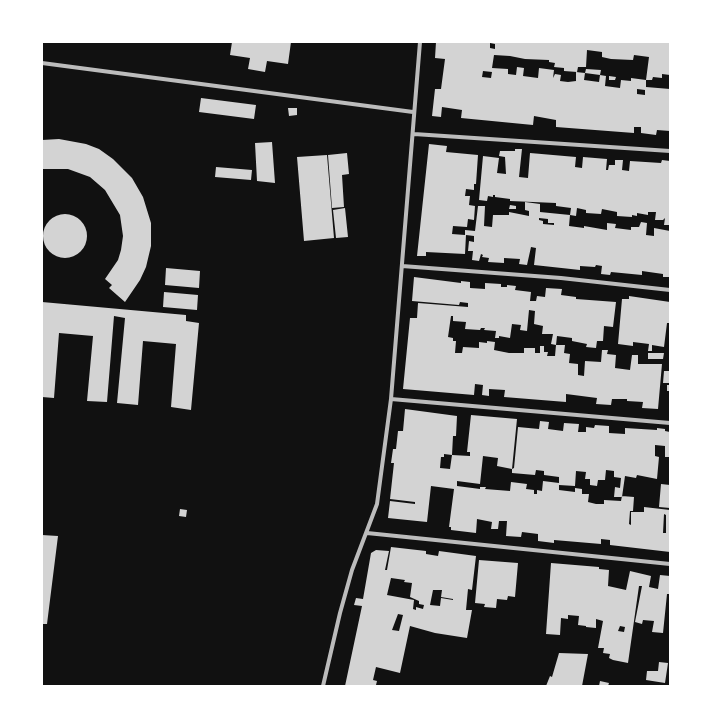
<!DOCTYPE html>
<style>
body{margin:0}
#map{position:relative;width:712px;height:728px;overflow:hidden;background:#111;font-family:"DM Sans",sans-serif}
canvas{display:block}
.frame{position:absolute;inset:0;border:43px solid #fff;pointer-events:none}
</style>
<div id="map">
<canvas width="712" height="728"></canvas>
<div class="frame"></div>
</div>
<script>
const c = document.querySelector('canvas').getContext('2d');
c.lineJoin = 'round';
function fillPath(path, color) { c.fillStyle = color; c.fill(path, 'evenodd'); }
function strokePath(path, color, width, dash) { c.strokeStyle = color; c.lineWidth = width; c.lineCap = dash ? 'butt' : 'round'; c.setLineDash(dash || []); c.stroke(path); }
const building = new Path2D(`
 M232 42H291L288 64 267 61 265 72 248 69 250 58 230 55Z
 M436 42H670V75L662 74V78L653 77 652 80H646L649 57 634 55 633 60 611 59 602 57V52L587 50 586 67H578L577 72 564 71V68L554 67 555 63 549 62V60L525 59 510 56 494 55 492 68 508 69V74L516 75 517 67 524 68 523 76 538 78 539 68 554 70 553 78 555 74 561 75 560 81 568 82 576 81V72L585 73 584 80 599 82 600 75 606 76 605 86 620 88 621 80 631 81V78L646 80V87L670 89V131L657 130 656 135 641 133V127H634V133L556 127V120L534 116 533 125 461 118 462 110 442 107 441 117 432 116 435 89H441L445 59 435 58ZM490 43 495 44V49L490 48ZM483 71 492 72 491 78 482 77ZM637 89 645 90V95L637 94Z
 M586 69 601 70 600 75 585 73Z
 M609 76 616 77 615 80H609Z
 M201 98 256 105 254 119 199 112Z
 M288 108H297V115L289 116Z
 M59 139 86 144 99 149 113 159 132 178 143 197 151 223V246L146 267 140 280 125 302 109 288 112 285 105 279 118 260 121 250 123 236 120 215 105 190 90 177 68 169H42V140Z
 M272 142 275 183 257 181 255 143Z
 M429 144 447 146 446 152 478 155 476 184H474V190L466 189 465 196H470L469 205 475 206 474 220 468 219 467 227 453 226 452 234 465 235V230L475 231 478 206H485L484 226 492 227 493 215H509V212L529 216V211L525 210V202L540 204V212L570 215 569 226 584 228V226L607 230V223L616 224 615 228 631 230V227H639L641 222 647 223 646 235 654 236V228L670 231V277H663V274L642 271V275L611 272 610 275 601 274 602 266 596 265 595 267 580 266V270L534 265 536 248 531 247 527 265 519 264 520 259 504 258V263L488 262 489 258 482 257 483 255 481 254 479 261 472 260 473 251H468L469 241 474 242V236L466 235 465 254 426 252V256H417ZM539 218 548 219V223H554V225L543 224V221L539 220Z
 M515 149H522L519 177 528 178 530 153 576 157 575 167 582 168 583 157 607 159 606 170H608L609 165H615V160H623L622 170 629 171 630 161 661 163 662 160 670 161 669 225H664L665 218 663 220H655L656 212H648V215L637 213V216L632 215V217L617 216V212L602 209 601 214 586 213V210L577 208 576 216 570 215 571 208 556 206V203L510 201V199L495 197V195H493V197L488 196 487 201 479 200 483 156 499 158 497 173 506 174 505 157 499 156 500 151H515Z
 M347 153 349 174 342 175 344 207 332 208 328 155Z
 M327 155 334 238 304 241 297 157Z
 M216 167 252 170 251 180 215 177Z
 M510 205 516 206V209H509Z
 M345 208 348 237 336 238 333 210Z
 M43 236a22 22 0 1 1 44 0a22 22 0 1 1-44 0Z
 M166 268 200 271 199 288 165 285Z
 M414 277 461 283V281L470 282V288L485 289V283L501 284V287H507V285L516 286 515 290 531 292 530 301H536L537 296 545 297 546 288 562 289 561 295 576 297V299L616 302 613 327 604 326 603 341H597L596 348 586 347 587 344 572 341V338L557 336 556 345H565L564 353 570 354 569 363 578 364V375L584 376 585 361 601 362 602 350H608L607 354 616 355 615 368 630 370 632 355H638V364H662L658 409 642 408 643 402 627 401V399H612L611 405 596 404 597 398 566 394V402L504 397 505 390 489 389V396L482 395 483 385 475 384 474 395 403 389 410 318H417L418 303 468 307V303L460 302 459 305 412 301ZM529 310 535 311 534 324 543 326 542 334H553L551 344 556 345 555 356H547L548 352H544V346H540V353H535V348H524V353H509L494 350 495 342 487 341V343L479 342V348L463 347 462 353H455L456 341H453V338L448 337 451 316H453V321L466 322 465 329 480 330 481 328H485L484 330 496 331 495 338H499V336L510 338 512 324 521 325 520 330 527 331Z
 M164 292 198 295 197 310 163 307Z
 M629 296 670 302V323H667L664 347 652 345V351H648L649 344 633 342V346L618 344 622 299H629Z
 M42 302 186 315V321L199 323 191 410 171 407 176 344 143 341 138 405 117 403 125 318 114 316 107 402 87 401 93 336 59 333 54 398 42 397V313L43 310Z
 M648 353H664L663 359H648Z
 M664 371H670V383H663Z
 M667 385H670V391H667Z
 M405 409 457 416 456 436H453L452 455 470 456V452H467L471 415 517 419 512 469 514 468 518 427 539 429 540 421 549 422 548 429 563 431 564 423 579 424 578 432H586V427L594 428 595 425 609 426V433L625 434V428L657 430V428L665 429V431L670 432V457H665V446L655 445V456L659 457 657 479 637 475 636 478 625 476 622 497H614L615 487 620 488 621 478 614 477V471L606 470 605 480H598L597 486 590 485V479H585L586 472 576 471 575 486 559 485V490L575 492V488L582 489V494H589L588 502 596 504H604V500L621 501 622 496 634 497 633 511H630L629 524 631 525V512H644V507L670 510V552L610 545V540L601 539V544L554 540V543L538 541V534L522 532 521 537 506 536 507 521H499L498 529H491L492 522 477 519 476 533 451 530V527H449L454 489 431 486 427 522 388 518 390 501 415 504V502L390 499 394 463H391L393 449H396L398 431H403ZM444 454 452 455 450 469 440 468 441 457H444ZM483 456 498 458 497 466 512 469V473L535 475 536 470 544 471V475L559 477V483L543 481 542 491 537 490V494H534V490L526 489 527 484 511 482 510 491 485 489 486 487H480V489L457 486V481L480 484ZM664 514 666 515V533H663Z
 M661 484 670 485V508L659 507Z
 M180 509 187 510 186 517 179 516Z
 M42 535 58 536 47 624H42Z
 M391 547 426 551V554L438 556 439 551 476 556 472 590 468 589 466 610H472L467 638 435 633 410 626 400 673 376 667 373 680 377 681 376 685 379 686H345L362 606 354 605 356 598 363 599 371 553 376 550 389 551 385 570H387ZM391 578 405 580 404 582 412 583 410 597 419 601V604L424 605 423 609 416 607V610L413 609 414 600 387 595ZM433 590H442L441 597 453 599V600L441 598 440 606 430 605ZM398 614 403 615 399 631 392 630Z
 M479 560 518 563 515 597 508 596 507 600 497 599 496 608 484 607 485 604 475 603Z
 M551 563 599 567V569L609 570 608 586 626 590 630 571 651 576 649 587 658 589 660 575 670 576V594H667L663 633 652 632 654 621 643 620 642 624 635 622 642 586H639L628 663 613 660 609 658 610 654 603 653 604 648H598L603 621 596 619V628L586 627V626L578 625 579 616 568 615V619L561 618 560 635 546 634ZM620 626 625 627 624 632 618 631Z
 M559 653 588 654 582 686H546L550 676 552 677Z
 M659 662 668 663 665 683 646 680 647 671H658Z
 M600 681 609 683 608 686H599Z`);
const minor = new Path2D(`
 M42 63 413 112
 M414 134 670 151
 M402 266 561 278 670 290
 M391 399 670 423
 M367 533 670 564
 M323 686 340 613 352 570 377 504 391 399 420 42`);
fillPath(building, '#d3d3d3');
strokePath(minor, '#bcbcbc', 4);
</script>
